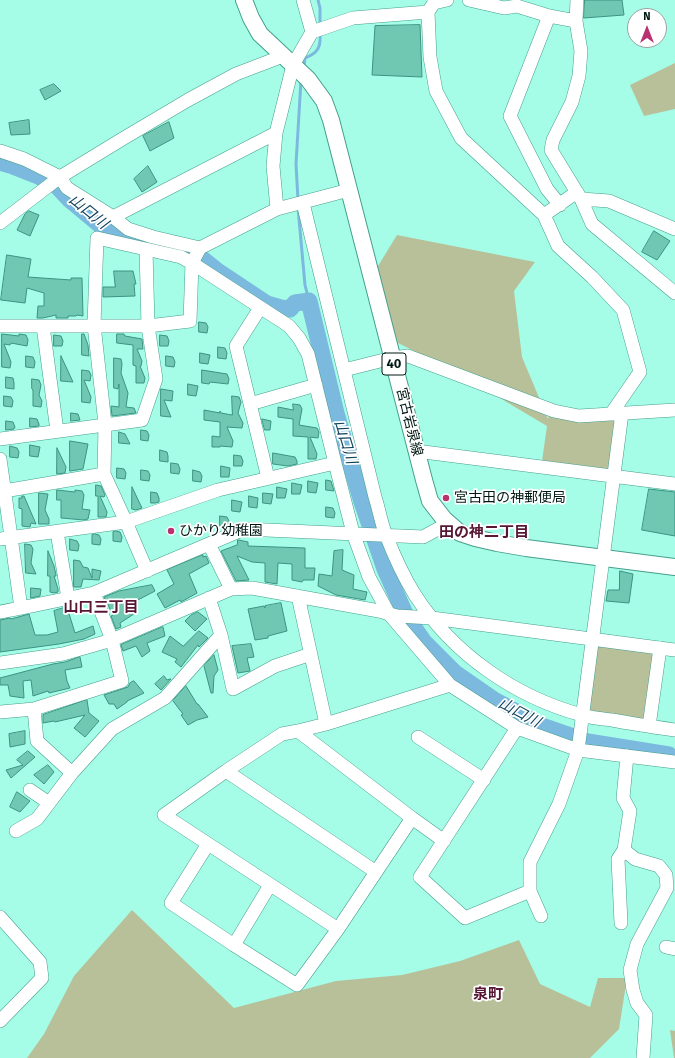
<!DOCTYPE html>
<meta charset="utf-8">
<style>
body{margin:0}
#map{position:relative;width:675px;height:1058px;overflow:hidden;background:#a5fde8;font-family:"Fira Sans",sans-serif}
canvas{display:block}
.north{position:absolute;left:627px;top:8px;width:40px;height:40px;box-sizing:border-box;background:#fff;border:1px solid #99a3a1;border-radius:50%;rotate:0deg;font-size:11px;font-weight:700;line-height:16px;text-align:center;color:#001813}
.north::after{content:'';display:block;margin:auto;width:14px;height:18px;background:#b93170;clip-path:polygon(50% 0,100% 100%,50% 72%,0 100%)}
</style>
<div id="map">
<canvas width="675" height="1058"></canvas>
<div class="north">N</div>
</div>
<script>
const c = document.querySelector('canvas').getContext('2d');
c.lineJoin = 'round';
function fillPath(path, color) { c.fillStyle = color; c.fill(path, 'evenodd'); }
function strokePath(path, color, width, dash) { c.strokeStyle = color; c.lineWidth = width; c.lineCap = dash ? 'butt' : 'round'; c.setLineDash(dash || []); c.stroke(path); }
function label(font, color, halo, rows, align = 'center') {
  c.font = font + ' "Fira Sans","Noto Sans JP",sans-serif'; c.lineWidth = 3.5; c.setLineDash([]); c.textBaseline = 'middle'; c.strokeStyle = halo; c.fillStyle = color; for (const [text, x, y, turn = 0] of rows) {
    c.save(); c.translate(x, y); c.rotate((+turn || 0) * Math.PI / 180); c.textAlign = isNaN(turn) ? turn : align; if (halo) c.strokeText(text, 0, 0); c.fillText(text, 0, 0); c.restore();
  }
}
const green = new Path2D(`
 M675 63V109L644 116 630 85Z
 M397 235 535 262 514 291 522 357 548 419 549 414 617 420 610 471 542 461 547 426 456 372 398 343 375 271Z
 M596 645 656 652 646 722 587 713Z
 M132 910 234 1008 336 981 402 975 460 961 519 940 540 984 590 1007 598 978H627L619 1029 590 1058H27L44 1034 74 976Z
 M670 1030 675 1031V1058H674Z`);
const stream = new Path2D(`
 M318 0 320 8V26
 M304 67 305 58C318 53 321 47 320 34
 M298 200 296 164 301 80
 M298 208 305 285 309 301`);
const river = new Path2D(`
 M0 162 13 166 36 175 56 185 69 199 99 224 116 234 177 248 201 258 216 270 267 304 281 308 290 309 295 303 309 301 336 413 362 502 385 569 406 616 424 642 455 673 494 700 542 726 588 742 669 755`);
const building = new Path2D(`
 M585 0H622L624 15 584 18Z
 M420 25 422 77 372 75 375 26Z
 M54 84 61 91 45 100 40 90Z
 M29 120 30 134 11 135 9 123Z
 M169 122 174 138 150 151 143 136Z
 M148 166 157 182 142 192 134 179Z
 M29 211 39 215 30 236 17 230 25 214Z
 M654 231 670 241 657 260 642 252Z
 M7 255 31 259 28 277 71 280V278H82L83 316 77 315 76 316H68V318H56V315L43 318H37L38 306H44V293L27 288 25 303 1 300Z
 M114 271H133L136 284H134L135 296 103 297V287H115Z
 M199 322 206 323 208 327 207 333 199 332Z
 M2 334 19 336V334L26 335 28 340 27 346 11 343 10 345 4 344 11 362 10 368 2 367Z
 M82 334H84L88 345 89 356 82 355Z
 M117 334H124L125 336 142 339 143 349H137L142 361 141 366H140L145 378 144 383H136V366L133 365V345L117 343Z
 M54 335 61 336 63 341 62 346H54Z
 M160 335 167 336 169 341 168 346H160Z
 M218 347 225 348 227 353 226 359 218 358Z
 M200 353 210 355 208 364 200 363Z
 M26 356 33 357 35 362 34 368 26 367Z
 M61 356 73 382 61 381Z
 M166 356 173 357 175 362 174 367 166 366Z
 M114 358 121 359 122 364 121 373 128 393 126 407 134 408 136 413 112 416 111 406 119 407V384L118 389 114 388Z
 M82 370 89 371 91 375 90 381 84 380 91 397 90 403 82 402Z
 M202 370 227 374 229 379 228 384 210 382 209 384 202 383Z
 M6 377 13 378 14 383V389L6 388Z
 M32 379 39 380 41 385 39 395 42 401 41 407 33 406V390L32 389Z
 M188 384 198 386 196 396 188 395Z
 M161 389 173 391 172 401 164 400 171 417 161 416Z
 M4 396 11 397 13 401 12 407 4 406Z
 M232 396 239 397 241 402 238 413 243 423 242 428 227 427 233 441 232 447 220 446V447H212V436L220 437V422L204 420V410L220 413V411L221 413 232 415Z
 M293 404 300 405 302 409 299 425 317 428 319 432 318 438 310 437 317 454 316 459H308V437L293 436V419L278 417V407L293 410Z
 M71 413 78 414 80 420 71 421Z
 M30 418 37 419 39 424V426L30 427Z
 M262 419 271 421 270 430H265Z
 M6 421 13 422 15 427 14 429 6 430Z
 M141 430 147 431 149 435 148 441 141 440Z
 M119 432 125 434 130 444 119 443Z
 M70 441 88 444 83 469 70 471Z
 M30 445 40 447 38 457 30 456Z
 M10 446 17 448 19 452 18 458 10 457Z
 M57 448 66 467 65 473 57 474Z
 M160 450 167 452 168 456V462L160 461Z
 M273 453 295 457 297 461V464L288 466 273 464Z
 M234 455 241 456 243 461 242 466H234Z
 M171 463 178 464 180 469 179 474 171 473Z
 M221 466 230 468 229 477H221Z
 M117 468 124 469 126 473 125 479 117 478Z
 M141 470 148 471 150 475 149 481 141 480Z
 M193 470 200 472 202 476 201 482 193 481Z
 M326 480 331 481 334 491 326 490Z
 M308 481 318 483 316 493 308 492Z
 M292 483 302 485 300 494H292Z
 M96 485 101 486 105 495 104 497 100 496 107 512 106 517H98V496H96Z
 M132 487 142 508 136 510 132 509Z
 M277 487 287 489 285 498H277Z
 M649 489 675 492V536L642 530Z
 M57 490 75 492V490L82 491 84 495 82 509 90 510 88 519 84 520 61 518V500H57Z
 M151 492 157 493 159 498V502L155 503H151Z
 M39 493 48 494 45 510 49 519V524H39Z
 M263 493 273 494 271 504 263 503Z
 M22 496H24L36 524 31 523 30 527 22 526V509L19 508V498H22Z
 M249 496 258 498 257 508 249 507Z
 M232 500 242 502 240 512 232 511Z
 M326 507 333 508 335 513 334 518 326 517Z
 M220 516 227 517 229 521 228 527 220 526Z
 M116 531 120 532 122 537 121 542 113 541V532Z
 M95 534 99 535 101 539 100 545 92 544V535Z
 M70 539 77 541 79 545 78 551 70 550Z
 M238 540H239L248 542V546L305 548V568H315L314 580H303L302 582 292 580V564L278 563 277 584 265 582V563L252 562 237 556 249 580 236 581 221 551 237 545Z
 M25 544 31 545 33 549 31 563 36 574 26 573Z
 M343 550 342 570 354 575 353 589 367 592 365 600 336 595 318 586 319 574 332 576 334 551Z
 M48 551 54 566 56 575V576H54L58 589V592L54 593 50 592V576H48Z
 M203 555V557L206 556 209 563 189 574 197 593 181 602 180 600 165 608 157 594 174 584 167 570Z
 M74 560 80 561 83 567 88 568 92 578V569L101 571 99 580 83 579 81 587H74Z
 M620 571 633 574 629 603 606 601 608 590H619Z
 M152 585 155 591 134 602 137 612 120 623 121 627 116 629 111 616 113 615 104 597 119 591Z
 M31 588 41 589 40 596 31 598Z
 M281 603 287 631 268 636V638L255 640 248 609 264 606 265 608V606Z
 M67 607 75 633 93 626 95 634 84 639 59 644 0 652V620L10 618 11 619 29 614 35 635H47L58 632 54 611Z
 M198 612 207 619 195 631 185 621 191 615Z
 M163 627 165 636 147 643 150 651 142 657 136 646 123 651 121 645Z
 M199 631 208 638 199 647 198 645 181 667 175 662 177 659 162 652 170 636 183 646Z
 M251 644 254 657 247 658 250 671 238 673 232 646Z
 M214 655 218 670 214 676 213 693H211L204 666Z
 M80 657 82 667 65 670 67 681 70 688 49 693 48 691 33 696 31 680 23 681 24 698 10 696 8 685H0V678L53 664 65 662Z
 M164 676 167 680 170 679H171L161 690 155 684Z
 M134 681 144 693 127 701V702L117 709 114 704H109L104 695 128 687 130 683Z
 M186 686 197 704H198L208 717 197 720 188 725 181 715 183 714 173 701Z
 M87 700 89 713 99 721 85 737 74 728 85 715 55 722 54 721 43 723V715Z
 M25 731V744L10 747 9 734Z
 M28 751 35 757 11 778 6 770 23 765 17 760Z
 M48 765 54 772 44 784 34 775Z
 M17 792 30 801 20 812 10 807Z`);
const minor = new Path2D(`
 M469 0 504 8 517 6 549 16 576 21
 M577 0 576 21 581 51 579 76 572 102 553 140 551 150 581 199 592 224 675 293
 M434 3 447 0
 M428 12 430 57 436 91 461 138 544 215 577 192
 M549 16 510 116 547 189 560 205
 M312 32 353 18 428 12 434 3V0
 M0 151 24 159 60 177 67 188 113 217 128 229 153 237 200 248
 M581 199 609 201 675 229
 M303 203 375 497C379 509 381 523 386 535 393 553 405 579 415 595 453 654 515 697 582 715 591 718 602 719 612 720 633 724 654 727 675 730
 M277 209 273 166 276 133 293 65 312 32 303 0
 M544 215 558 246 592 277 623 310 640 372 611 414
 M113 217 276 133
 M0 223 60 177 124 138 188 100 236 74 283 56
 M260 308 236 346 268 478
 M0 326H148L190 321 192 263 200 248 277 209 349 190
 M43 326 57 431
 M344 370 392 358 408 356 554 411 579 416 675 410
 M250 404 316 385
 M0 439 142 420 156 379 148 326 146 249
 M416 451 675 484
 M0 459 21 608
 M4 491 104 474
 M57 532 68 598
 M0 539 126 522 218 490 335 463
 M209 544 231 589
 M147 571 126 522 104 474 105 424 94 325 97 238 181 257 192 263 289 326 299 338 308 354 335 463 353 533 369 577 389 614 450 685 517 728 578 750 675 762
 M298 596 326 724
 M209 598 221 635 233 689 275 666 311 654
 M0 612 21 608 94 593 244 529 423 537 449 523
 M0 663 63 654 112 640 231 589 252 588 379 611 397 616 432 618 675 650
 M34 709 37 741 72 773
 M0 712 34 709 122 681 112 640 94 593
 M649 726 660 648
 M517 728 420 877 465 918 530 891
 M298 731 412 818
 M418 737 484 780
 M627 756 623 798 630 811 624 850 635 859 659 866 666 875 667 888 637 944 630 970 633 990 637 1003 646 1015 643 1058
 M226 771 376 872
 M30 790 49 803
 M16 831 37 819 72 773 112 729 165 698 221 635
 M444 841 412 818 338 929 164 815 226 771 282 734 298 731 326 724 450 685
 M208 844 171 903 234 945 297 985 338 929
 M541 916 530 891V862L559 804 578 750 622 413
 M0 917 40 962 42 978 0 1021
 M621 923 618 859 624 850
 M234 945 270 885
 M666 947 675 949`);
const major = new Path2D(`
 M244 0 251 18 260 34 308 79 324 101 331 120 424 480 430 501 444 519 460 533 475 538 497 543 526 548 675 567`);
const markers = [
 [446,498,4,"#b93170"],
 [171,531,4,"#b93170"]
];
const shields = [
 [394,364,24]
];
const shieldNames = [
 ["40",394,364]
];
const streetNames = [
 ["宮古岩泉線",409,422,76]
];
const poiNames = [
 ["宮古田の神郵便局",454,498],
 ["ひかり幼稚園",179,531]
];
const waterNames = [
 ["山口川",88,212,39],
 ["山口川",345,442,73],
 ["山口川",519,713,28]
];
const neighbourhoodNames = [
 ["田の神二丁目",484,533],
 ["山口三丁目",101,608],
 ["泉町",488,995]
];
fillPath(green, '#b8c09a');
strokePath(stream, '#7cb9df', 3);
strokePath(river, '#7cb9df', 17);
fillPath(building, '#70c8b3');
strokePath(building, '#3a9481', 1);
strokePath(minor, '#459f8c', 14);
strokePath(major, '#459f8c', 18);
strokePath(minor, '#fff', 13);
strokePath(major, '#fff', 16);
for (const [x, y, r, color] of markers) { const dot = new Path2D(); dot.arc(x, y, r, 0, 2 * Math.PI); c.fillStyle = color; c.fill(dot); strokePath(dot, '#fff', 1.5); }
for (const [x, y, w] of shields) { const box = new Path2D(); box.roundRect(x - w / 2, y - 11, w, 22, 3); c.fillStyle = '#fff'; c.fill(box); strokePath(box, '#001813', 1); }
label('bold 13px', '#001813', null, shieldNames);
label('14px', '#001813', '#fff', streetNames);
label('14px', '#001813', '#fff', poiNames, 'left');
label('italic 15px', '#11425c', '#fff', waterNames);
label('bold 15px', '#571633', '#fff', neighbourhoodNames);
</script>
